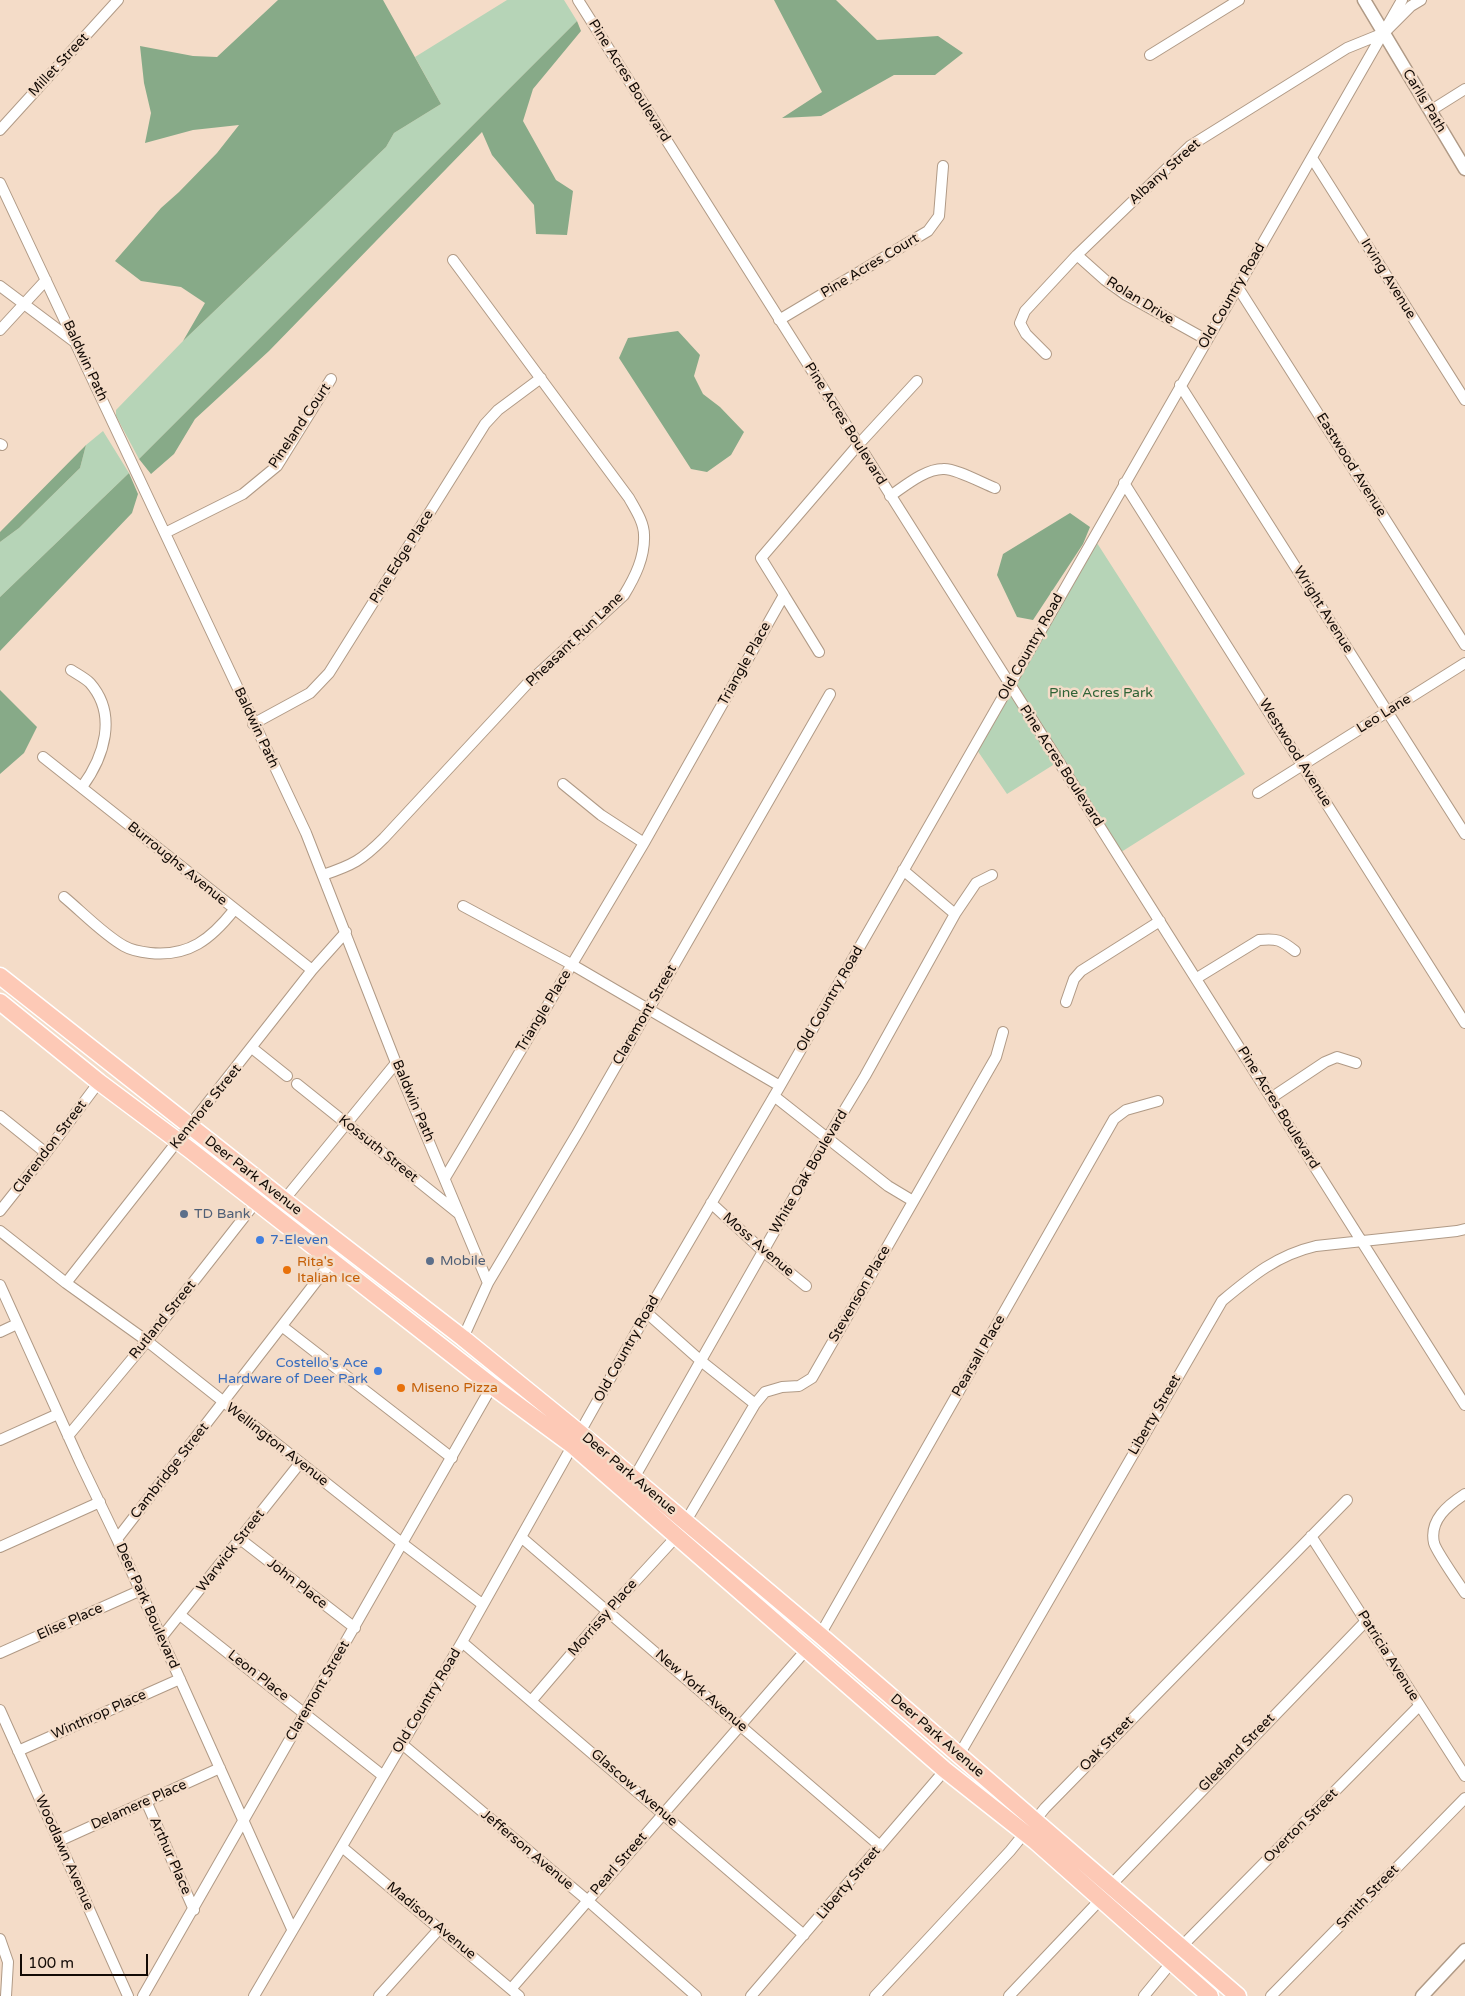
<!DOCTYPE html>
<style>
body{margin:0}
#map{position:relative;width:1465px;height:1996px;overflow:hidden;background:#f4dcc8;font-family:"Varela Round",sans-serif}
canvas{display:block}
.scale{position:absolute;left:20px;top:1954px;width:128px;height:22px;box-sizing:border-box;border:2px solid #120a05;border-top:0;padding-left:6px;font-size:15px;line-height:18px;white-space:nowrap;color:#120a05;-webkit-text-stroke:4px #f4dcc8;paint-order:stroke}
</style>
<div id="map">
<canvas width="1465" height="1996"></canvas>
<div class="scale">100 m</div>
</div>
<script>
const c = document.querySelector('canvas').getContext('2d');
c.lineJoin = 'round';
function fillPath(path, color) { c.fillStyle = color; c.fill(path, 'evenodd'); }
function strokePath(path, color, width, dash) { c.strokeStyle = color; c.lineWidth = width; c.lineCap = dash ? 'butt' : 'round'; c.setLineDash(dash || []); c.stroke(path); }
function label(font, color, halo, rows, align = 'center') {
  c.font = font + ' "Varela Round",sans-serif'; c.lineWidth = 5; c.setLineDash([]); c.textBaseline = 'middle'; c.strokeStyle = halo; c.fillStyle = color; for (const [text, x, y, turn = 0] of rows) {
    c.save(); c.translate(x, y); c.rotate((+turn || 0) * Math.PI / 180); c.textAlign = isNaN(turn) ? turn : align; if (halo) c.strokeText(text, 0, 0); c.fillText(text, 0, 0); c.restore();
  }
}
const green = new Path2D(`
 M507 0H564L577 21 139 459 116 416V410L183 341 386 147 394 133 441 104 415 57Z
 M103 431 129 473 0 597V542L19 528 80 468 86 445Z
 M1097 543 1245 774 1118 854 1061 760 1007 794 977 750Z`);
const forest = new Path2D(`
 M278 0H383L441 104 394 133 386 147 183 341 205 303 181 287 141 281 115 261 161 208 179 192 217 153 239 125 193 130 145 143 151 113 144 83 140 46 193 56 217 57Z
 M774 0H836L877 40 938 36 963 53 935 75H894L821 116 782 118 822 92Z
 M577 21 581 31 533 89 523 121 556 180 573 191 567 235 536 234 534 205 492 155 482 132 269 351 195 419 174 454 151 474 139 459Z
 M678 331 700 355 694 376 703 394 720 407 744 432 731 455 707 472 691 469 619 358 628 338Z
 M86 445 80 468 19 528 0 542V532Z
 M129 473 138 494 132 513 0 651V597Z
 M1070 513 1090 527 1083 544 1033 620 1017 617 997 575 1003 554Z
 M0 690 37 727 24 753 0 774Z`);
const minor = new Path2D(`
 M578 0 1465 1405
 M1150 55 1239 0
 M1430 111 1465 89
 M0 130 118 0
 M1312 158 1465 400
 M0 183 306 833 396 1063 488 1283
 M1077 255 1105 280 1126 295 1207 340
 M0 286 76 343
 M1237 286 1465 645
 M779 320 928 231 939 216 943 166
 M0 330 46 280
 M1046 354 1026 334 1020 323 1025 311 1077 255 1190 146 1347 48 1384 33 1411 6 1421 0
 M1180 385 1465 834
 M0 444 2 445
 M1124 483 1465 1023
 M890 496C905 486 925 469 943 469 955 468 982 483 995 488
 M165 533 243 494 277 466 331 379
 M784 595 761 558 858 445 917 381
 M71 670C77 674 85 678 90 683 118 715 104 757 82 787
 M253 724 310 693 329 673 485 424 498 410 541 378
 M43 757 312 970
 M563 784 601 815 644 843
 M1258 793 1465 663
 M903 870 955 914
 M323 875C353 865 362 860 384 838L527 684 624 595C635 577 645 557 644 535 644 522 635 509 629 498L453 260
 M64 897C81 911 104 935 124 946 131 950 141 952 150 953 189 957 211 939 234 910
 M463 906 571 964 780 1086
 M1197 978 1259 940C1277 938 1281 940 1295 951
 M1066 1002 1074 979 1081 971 1160 921
 M252 1048 287 1076
 M297 1084 458 1213
 M774 1096 888 1186 913 1201
 M1271 1098 1325 1062 1337 1057 1356 1063
 M0 1116 46 1153
 M445 1178 644 843 784 595 819 652
 M284 1200 396 1063
 M711 1203 763 1251 806 1286
 M0 1211 46 1153 99 1082
 M0 1231 66 1283 147 1341 403 1544 482 1604
 M66 1283 312 970 346 932
 M0 1285 80 1462 117 1539 292 1929
 M647 1313 701 1361 755 1404
 M283 1327 452 1458
 M0 1332 17 1324
 M463 1338 488 1283 578 1132 830 694
 M68 1436 147 1341 256 1202
 M0 1440 58 1414
 M634 1478 827 1139 865 1076 955 914 976 883 992 875
 M1465 1494C1448 1505 1429 1520 1434 1543 1436 1551 1459 1584 1465 1593
 M686 1521 755 1404 765 1392 782 1387 799 1386 812 1378 996 1057 1003 1032
 M1311 1536 1465 1776
 M521 1537 880 1846
 M117 1539 332 1261
 M240 1539 355 1628
 M0 1547 100 1502
 M180 1615 382 1775
 M820 1635 1114 1119 1126 1110 1158 1101
 M161 1638 300 1463
 M462 1642 804 1935
 M0 1653 139 1591
 M532 1700 608 1611 676 1537
 M0 1710 128 1996
 M402 1744 587 1900 696 1996
 M18 1751 180 1679
 M959 1755 1222 1301C1252 1276 1277 1255 1316 1246L1457 1231 1465 1229
 M146 1801 194 1910
 M59 1841 220 1768
 M342 1847 519 1996
 M1110 1886 1366 1621
 M0 1939 8 1962 6 1996
 M1182 1946 1419 1706
 M511 1989 806 1650
 M143 1996 492 1386
 M254 1996 462 1642 647 1313 780 1086 1402 0
 M379 1996 440 1928
 M751 1996 945 1770
 M875 1996 1010 1851 1045 1808 1347 1500
 M1009 1996 1100 1900
 M1144 1996 1171 1963
 M1271 1996 1465 1798`);
const tertiary = new Path2D(`
 M1364 0 1465 169
 M1422 1996 1465 1950`);
const primary = new Path2D(`
 M0 976 284 1200 463 1338 580 1433 820 1635 1238 1996
 M0 1002 99 1082 190 1150 492 1386 572 1445 945 1770 1035 1841 1210 1996`);
const markers = [
 [184,1214,5,"#5c6f8a"],
 [260,1240,5,"#3f7fe0"],
 [430,1261,5,"#5c6f8a"],
 [287,1270,5,"#e8710a"],
 [378,1371,5,"#3f7fe0"],
 [401,1388,5,"#e8710a"]
];
const streetNames = [
 ["Millet Street",59,65,-47],
 ["Pine Acres Boulevard",629,81,58],
 ["Carlls Path",1424,101,59],
 ["Albany Street",1165,172,-42],
 ["Pine Acres Court",870,266,-31],
 ["Irving Avenue",1388,279,58],
 ["Old Country Road",1232,296,-60],
 ["Rolan Drive",1140,301,32],
 ["Baldwin Path",85,361,65],
 ["Pine Acres Boulevard",845,424,58],
 ["Pineland Court",300,426,-56],
 ["Eastwood Avenue",1351,465,58],
 ["Pine Edge Place",402,557,-58],
 ["Wright Avenue",1323,610,58],
 ["Pheasant Run Lane",575,640,-44],
 ["Old Country Road",1031,647,-61],
 ["Triangle Place",745,664,-61],
 ["Leo Lane",1384,714,-32],
 ["Baldwin Path",256,728,65],
 ["Westwood Avenue",1295,753,58],
 ["Pine Acres Boulevard",1061,766,57],
 ["Burroughs Avenue",177,864,39],
 ["Old Country Road",830,999,-60],
 ["Triangle Place",544,1011,-59],
 ["Claremont Street",645,1015,-60],
 ["Baldwin Path",413,1101,67],
 ["Kenmore Street",206,1107,-51],
 ["Pine Acres Boulevard",1278,1108,58],
 ["Clarendon Street",50,1147,-53],
 ["Kossuth Street",378,1149,39],
 ["White Oak Boulevard",809,1172,-60],
 ["Deer Park Avenue",253,1176,38],
 ["Moss Avenue",758,1245,41],
 ["Stevenson Place",860,1294,-60],
 ["Rutland Street",163,1320,-51],
 ["Old Country Road",627,1349,-61],
 ["Pearsall Place",979,1356,-60],
 ["Liberty Street",1155,1415,-60],
 ["Wellington Avenue",277,1445,38],
 ["Cambridge Street",170,1471,-52],
 ["Deer Park Avenue",629,1474,40],
 ["Warwick Street",231,1551,-52],
 ["John Place",297,1584,38],
 ["Deer Park Boulevard",147,1606,66],
 ["Morrissy Place",603,1618,-49],
 ["Elise Place",70,1622,-24],
 ["Patricia Avenue",1388,1656,58],
 ["Leon Place",258,1676,38],
 ["Claremont Street",318,1691,-60],
 ["New York Avenue",701,1691,41],
 ["Old Country Road",427,1701,-59],
 ["Winthrop Place",99,1715,-24],
 ["Deer Park Avenue",937,1736,41],
 ["Oak Street",1107,1744,-46],
 ["Gleeland Street",1237,1753,-46],
 ["Glascow Avenue",634,1788,41],
 ["Delamere Place",139,1805,-24],
 ["Overton Street",1301,1826,-45],
 ["Jefferson Avenue",527,1850,40],
 ["Woodlawn Avenue",64,1853,66],
 ["Arthur Place",170,1856,66],
 ["Pearl Street",619,1864,-49],
 ["Liberty Street",849,1883,-50],
 ["Smith Street",1368,1897,-46],
 ["Madison Avenue",431,1921,40]
];
const parkNames = [
 ["Pine Acres Park",1101,693]
];
const serviceNames = [
 ["TD Bank",194,1214],
 ["Mobile",440,1261]
];
const shopNames = [
 ["7-Eleven",270,1240],
 ["Costello's Ace",368,1363,"right"],
 ["Hardware of Deer Park",368,1379,"right"]
];
const foodNames = [
 ["Rita's",297,1262],
 ["Italian Ice",297,1278],
 ["Miseno Pizza",411,1388]
];
fillPath(green, '#b6d4b7');
fillPath(forest, '#87aa88');
strokePath(minor, '#b09a86', 12);
strokePath(tertiary, '#b09a86', 15);
strokePath(primary, '#fff', 19);
strokePath(minor, '#fff', 10);
strokePath(tertiary, '#fff', 12);
strokePath(primary, '#fdc9b6', 16);
for (const [x, y, r, color] of markers) { const dot = new Path2D(); dot.arc(x, y, r, 0, 2 * Math.PI); c.fillStyle = color; c.fill(dot); strokePath(dot, '#f4dcc8', 2); }
label('14px', '#120a05', '#f4dcc8', streetNames);
label('14px', '#306336', '#f4dcc8', parkNames);
label('14px', '#4e5e75', '#f4dcc8', serviceNames, 'left');
label('14px', '#366cbe', '#f4dcc8', shopNames, 'left');
label('14px', '#c56008', '#f4dcc8', foodNames, 'left');
</script>
